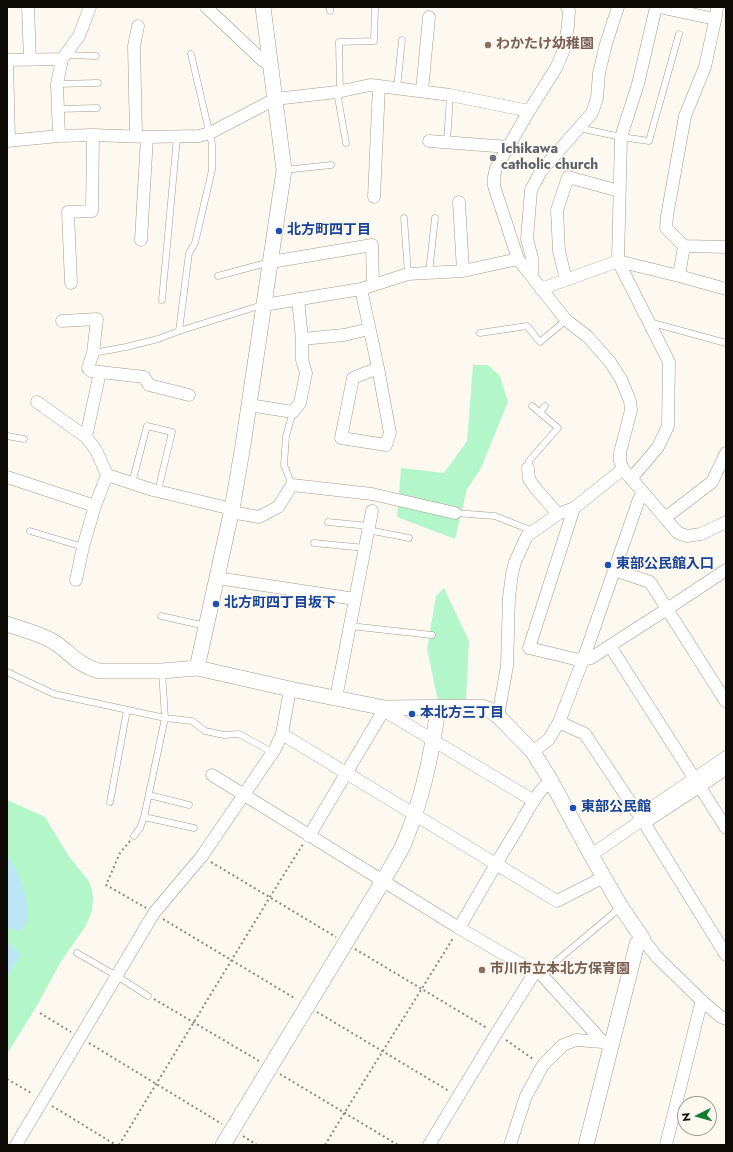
<!DOCTYPE html>
<meta charset="utf-8">
<style>
body{margin:0}
#map{position:relative;width:733px;height:1152px;overflow:hidden;background:#fef9f0;font-family:Jost,sans-serif}
canvas{display:block}
.frame{position:absolute;inset:0;border:8px solid #0e0b07;pointer-events:none}
.north{position:absolute;left:677px;top:1096px;width:40px;height:40px;box-sizing:border-box;background:#fef9f0;border:1px solid #9e9a93;border-radius:50%;rotate:264deg;font-size:11px;font-weight:700;line-height:16px;text-align:center;color:#0e0b07}
.north::after{content:'';display:block;margin:auto;width:14px;height:18px;background:#127d32;clip-path:polygon(50% 0,100% 100%,50% 72%,0 100%)}
</style>
<div id="map">
<canvas width="733" height="1152"></canvas>
<div class="frame"></div>
<div class="north">N</div>
</div>
<script>
const c = document.querySelector('canvas').getContext('2d');
c.lineJoin = 'round';
function fillPath(path, color) { c.fillStyle = color; c.fill(path, 'evenodd'); }
function strokePath(path, color, width, dash) { c.strokeStyle = color; c.lineWidth = width; c.lineCap = dash ? 'butt' : 'round'; c.setLineDash(dash || []); c.stroke(path); }
function label(font, color, halo, rows, align = 'center') {
  c.font = font + ' Jost,"Noto Sans JP",sans-serif'; c.lineWidth = 3; c.setLineDash([]); c.textBaseline = 'middle'; c.strokeStyle = halo; c.fillStyle = color; for (const [text, x, y, turn = 0] of rows) {
    c.save(); c.translate(x, y); c.rotate((+turn || 0) * Math.PI / 180); c.textAlign = isNaN(turn) ? turn : align; if (halo) c.strokeText(text, 0, 0); c.fillText(text, 0, 0); c.restore();
  }
}
const green = new Path2D(`
 M473 365H488L500 376 508 402 481 468 467 489 455 539 397 517 401 468 444 473 467 441Z
 M444 588 469 641 466 700 438 701 427 649 436 596Z
 M7 800 45 817 68 855 88 880 92 889 93 898 92 911 85 927 60 963 39 1002 7 1054Z`);
const water = new Path2D(`
 M7 856C18 867 34 910 25 925 24 927 20 929 18 931L7 927Z
 M7 942 21 954 7 977Z`);
const path = new Path2D(`
 M130 841 120 853 106 885 146 908
 M211 862 336 937
 M163 919 296 999
 M355 949 487 1028
 M154 999 259 1061
 M317 1012 449 1091
 M40 1013 71 1032
 M506 1040 533 1059
 M89 1043 222 1124
 M280 1074 398 1145
 M7 1079 33 1094
 M52 1106 116 1145
 M243 1136 257 1145
 M119 1145 270 897 303 844
 M325 1145C367 1075 411 1007 453 938`);
const service = new Path2D(`
 M330 11V7
 M65 55 96 56
 M57 84 98 83
 M397 88 402 40
 M340 91 339 42 374 41 375 7
 M337 92 346 143
 M58 109 97 108
 M579 128 621 137 649 141 679 34
 M447 142 450 95
 M284 170 331 165
 M404 218 408 274
 M429 273 435 218
 M218 276 270 262
 M162 300 177 137
 M649 322 726 343
 M179 331 189 253 195 243 212 170V144L191 54
 M480 333 527 326 540 342 566 320
 M93 353 126 347 158 339 179 331 262 305
 M540 413 545 406
 M7 436 24 439
 M528 468 529 461 558 428 532 406
 M132 483 147 426 172 432 158 491
 M292 485 284 465 286 436 293 412
 M455 513 495 516 533 531
 M328 522 369 526
 M368 530 409 538
 M30 531 83 547
 M314 543 365 548
 M161 616 206 626
 M350 626 432 635
 M7 672 54 694 165 718 192 721 205 731 224 735 239 734 272 752
 M149 795 189 805
 M110 802 127 710
 M144 817 194 828
 M134 836 140 828 144 817 165 718 162 671
 M77 953 117 976 148 996
 M541 974 621 907`);
const minor = new Path2D(`
 M28 7 30 60
 M206 7 262 60 271 65
 M567 7 569 11 568 26 563 52 556 68 529 111 496 168 494 177V186L518 259 566 320 588 337 610 362 621 379 630 401 631 410 620 453V461L623 469 678 533 687 536 701 534 726 522
 M659 7 715 19
 M717 7 716 16 705 67 685 116 667 216 666 228 684 246 726 247
 M7 60 9 141
 M7 60 62 59
 M422 91 429 17
 M59 136 57 84 62 59 79 36 90 7
 M136 136 134 46 138 26
 M7 141 59 136 93 135 147 137 199 136 210 133 275 99 337 92 370 85 379 86 450 95 529 111
 M429 141 509 147
 M374 197 379 86
 M459 202 463 271
 M141 240 147 137
 M271 262 372 245 373 285
 M679 276 684 246
 M532 277V258L527 239 531 190 541 171 592 113 597 98 599 73 606 44 618 7
 M566 280 559 251 557 210 568 177 619 191
 M71 283 68 212 92 211 93 135
 M361 289 378 368 390 433 386 445 341 438 353 378 378 368
 M541 289 618 261 679 276 726 289
 M264 305 361 289 408 274 463 271 518 259
 M62 321 97 319 93 353 88 368 91 371 100 372 86 437
 M302 339 344 335 369 329
 M100 372 144 377 149 385 189 395
 M37 402 86 437 96 450 107 475 153 490 232 509
 M249 405 293 412 300 403 306 373 302 360V339L298 299
 M528 468 529 479 536 489 558 514
 M7 477 95 506
 M631 479 658 447 668 426 669 362 618 261 621 137 638 84 656 7
 M574 508 529 648 575 659 583 660 591 658 667 609 726 570
 M231 512 259 517 278 507 292 485 372 494 455 513
 M665 518 712 482 726 453
 M614 570 650 582 726 702
 M217 578 355 599
 M76 580 83 547 95 506 107 475
 M610 646 726 828
 M336 698 372 511
 M383 710 534 801
 M498 716 507 666 509 597 512 574 515 562 527 536 558 514 574 508 623 469
 M559 722 585 734 648 829 726 955
 M282 734 557 901 604 877
 M533 752 549 739 559 722 583 660 638 502 643 492
 M212 775 459 928 531 970 541 974 603 1042
 M642 820 650 819 726 769
 M309 836 385 708
 M591 855 642 820 644 813 726 757
 M459 928C479 894 498 860 519 826 528 811 536 792 551 781
 M643 939 657 957 703 1002 721 1017 726 1019
 M16 1145 154 913 202 856 275 749 282 734 290 689
 M429 1145 496 1034 535 972
 M510 1145 526 1096 543 1065 563 1045 576 1040 603 1042 606 1044
 M666 1145 700 1007 703 1002`);
const tertiary = new Path2D(`
 M7 624C23 630 43 634 57 644 72 655 80 666 99 671H162L197 668 290 689 385 708 481 707 488 709 498 716 533 752 551 781 591 855 621 907 643 939 637 944 586 1145
 M197 668 232 509 243 445 284 170 263 7
 M223 1145 383 881C390 868 399 855 405 841 423 797 432 754 438 708`);
const markers = [
 [488,45,4,"#8d6e63"],
 [493,158,4,"#6b7280"],
 [279,231,4,"#1a4fb4"],
 [608,565,4,"#1a4fb4"],
 [216,604,4,"#1a4fb4"],
 [412,714,4,"#1a4fb4"],
 [573,808,4,"#1a4fb4"],
 [482,970,4,"#8d6e63"]
];
const educationNames = [
 ["わかたけ幼稚園",496,45],
 ["市川市立本北方保育園",490,970]
];
const worshipNames = [
 ["Ichikawa",501,150],
 ["catholic church",501,166]
];
const transitNames = [
 ["北方町四丁目",287,231],
 ["東部公民館入口",616,565],
 ["北方町四丁目坂下",224,604],
 ["本北方三丁目",420,714],
 ["東部公民館",581,808]
];
fillPath(green, '#b2f6ca');
fillPath(water, '#bbe6f6');
strokePath(service, '#a29a8c', 7);
strokePath(minor, '#a29a8c', 13);
strokePath(tertiary, '#a29a8c', 16);
strokePath(path, '#8b8781', 2, [2, 3]);
strokePath(service, '#fff', 6);
strokePath(minor, '#fff', 12);
strokePath(tertiary, '#fff', 15);
for (const [x, y, r, color] of markers) { const dot = new Path2D(); dot.arc(x, y, r, 0, 2 * Math.PI); c.fillStyle = color; c.fill(dot); strokePath(dot, '#fef9f0', 1.5); }
label('bold 14px', '#785e54', '#fef9f0', educationNames, 'left');
label('bold 14px', '#5b616d', '#fef9f0', worshipNames, 'left');
label('bold 14px', '#164399', '#fef9f0', transitNames, 'left');
</script>
